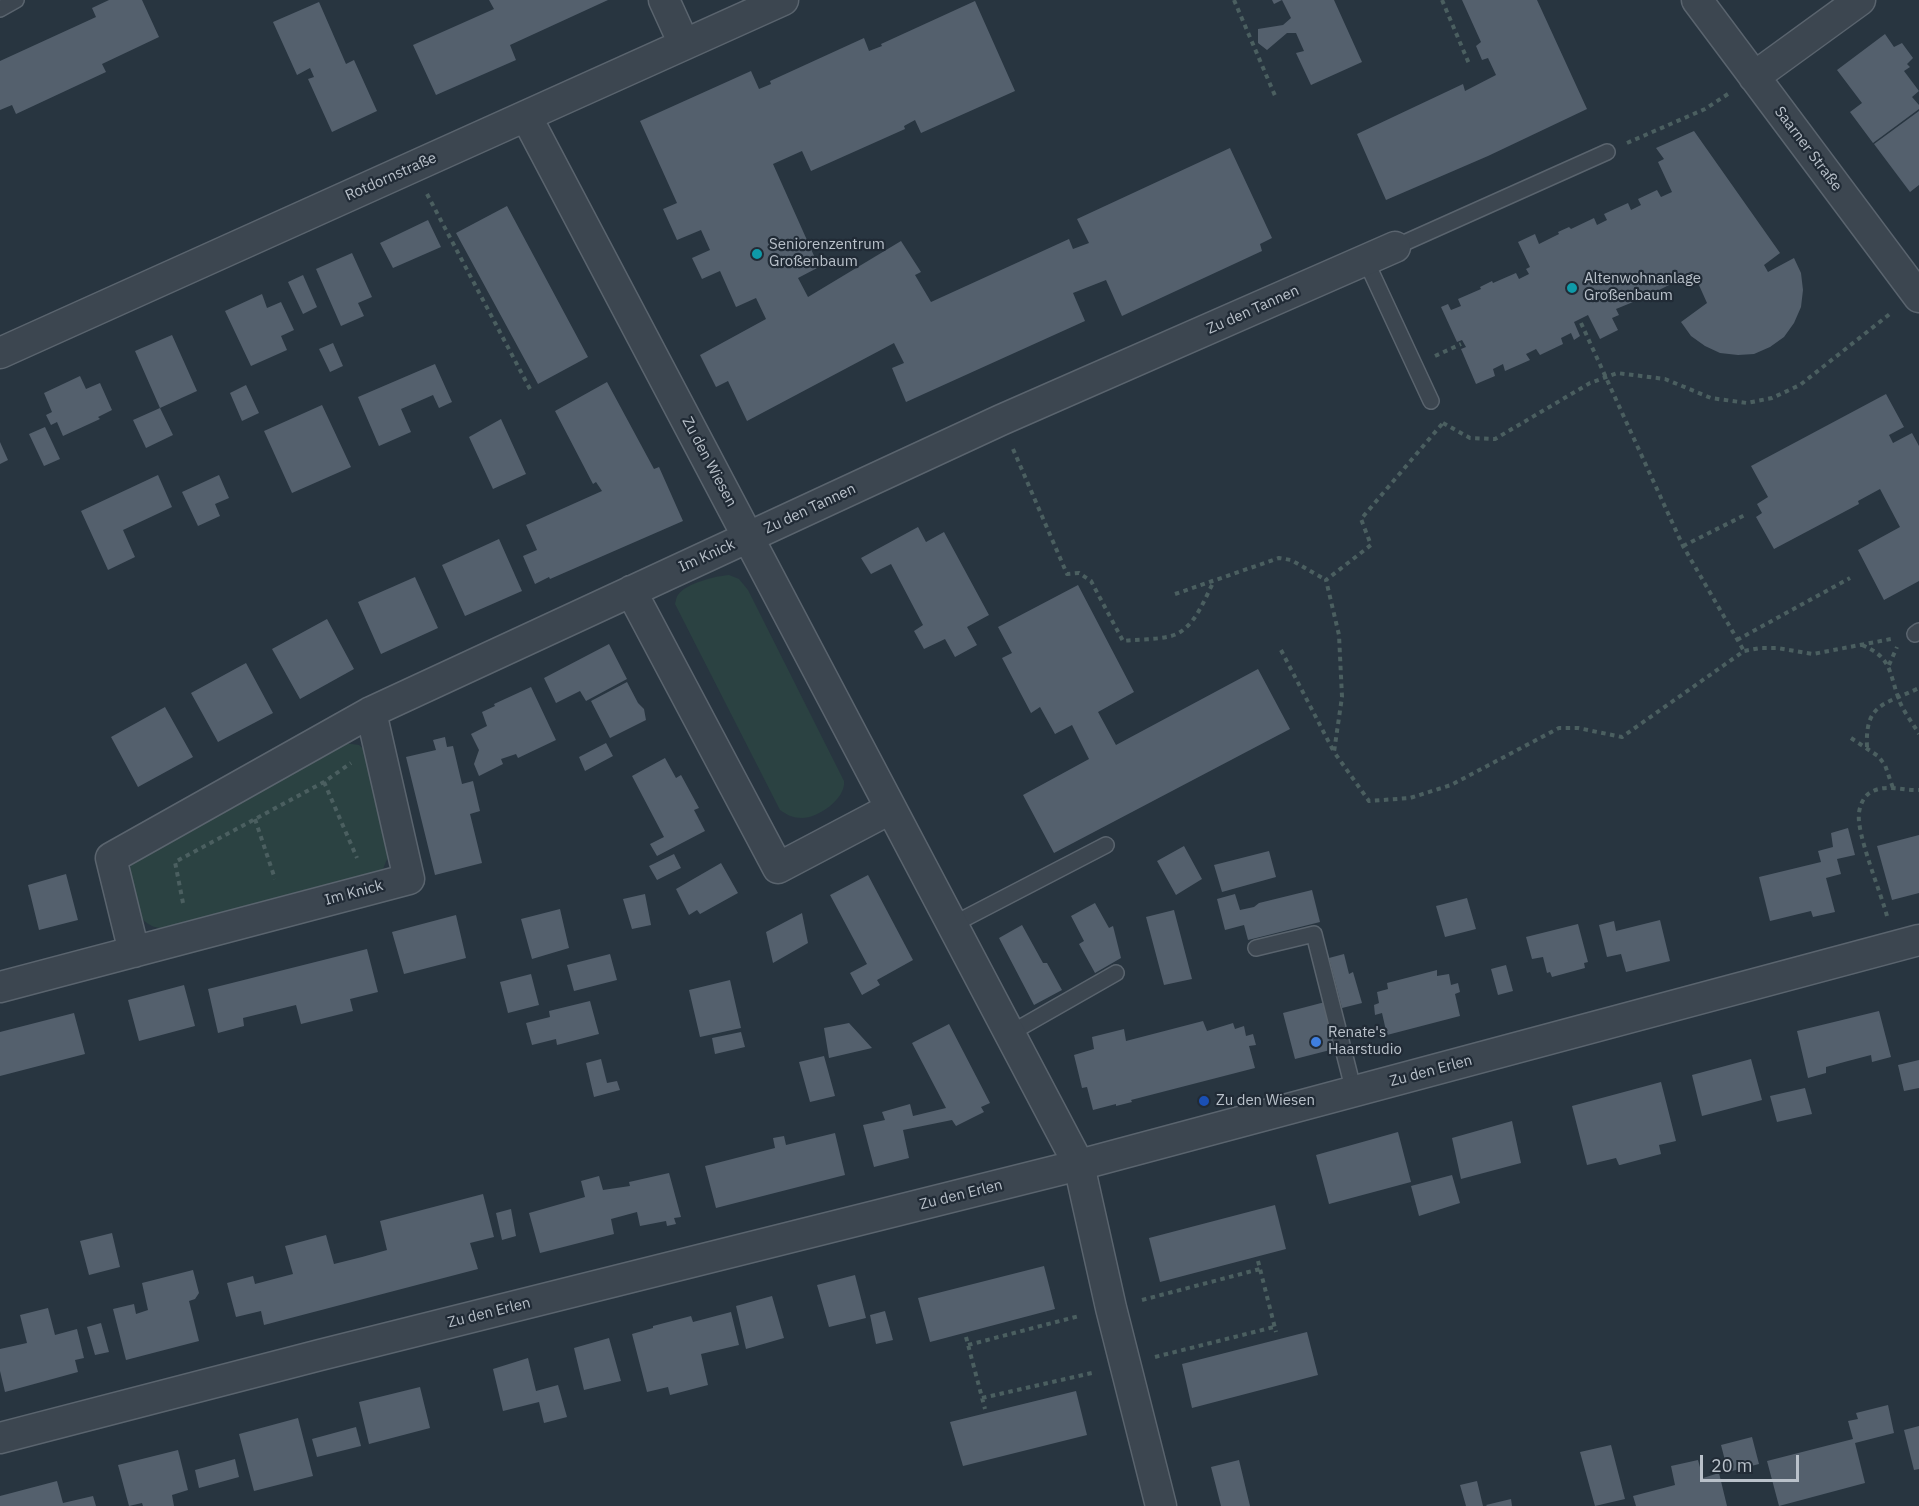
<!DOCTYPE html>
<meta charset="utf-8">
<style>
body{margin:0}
#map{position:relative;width:1919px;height:1506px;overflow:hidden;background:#283540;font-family:"IBM Plex Sans",sans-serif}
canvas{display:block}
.scale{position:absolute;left:1700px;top:1455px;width:99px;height:27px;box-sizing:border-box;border:3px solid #b9c1ca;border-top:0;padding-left:8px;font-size:18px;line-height:21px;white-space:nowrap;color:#b9c1ca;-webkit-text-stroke:4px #212b36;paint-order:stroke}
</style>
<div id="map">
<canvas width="1919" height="1506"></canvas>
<div class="scale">20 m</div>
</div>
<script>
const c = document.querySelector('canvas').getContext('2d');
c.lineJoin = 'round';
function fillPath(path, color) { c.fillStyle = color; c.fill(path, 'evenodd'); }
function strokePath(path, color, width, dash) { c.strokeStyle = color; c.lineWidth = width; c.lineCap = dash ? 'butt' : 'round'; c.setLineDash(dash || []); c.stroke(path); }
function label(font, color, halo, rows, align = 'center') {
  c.font = font + ' "IBM Plex Sans",sans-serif'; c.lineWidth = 4.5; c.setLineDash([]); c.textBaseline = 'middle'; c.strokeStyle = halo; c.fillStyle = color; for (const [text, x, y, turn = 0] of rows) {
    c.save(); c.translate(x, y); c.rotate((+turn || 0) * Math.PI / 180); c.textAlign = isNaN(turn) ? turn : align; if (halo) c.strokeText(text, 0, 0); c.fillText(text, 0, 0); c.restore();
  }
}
const green = new Path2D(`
 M729 575 739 579 748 590 844 781C846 799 818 818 802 818 793 818 787 815 780 810L675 604C676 601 676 597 678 595 686 583 716 576 729 575Z
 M344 743 359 745 366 751 391 849 383 869 376 875 171 931C165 929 157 928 152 926 130 915 125 882 132 861Z`);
const building = new Path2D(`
 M109 0H142L159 37 102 64 106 72 16 114 12 105 0 110V61L96 17 92 8Z
 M489 0H608L510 45 516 60 436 95 413 45 494 9Z
 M1272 0H1334L1362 62 1311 85 1296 53 1304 51 1296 33H1287L1267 50 1258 43V29L1283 25 1291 18 1282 0 1274 4Z
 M1462 0H1537L1587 109 1488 156 1386 200 1357 134 1463 84 1465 91 1496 75 1488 58 1482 60 1476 46 1481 42Z
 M975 1 1015 91 921 133 915 120 904 126 905 129 811 171 802 151 773 164 819 267 798 278 808 297 901 241 921 272 915 275 931 302 1069 239 1073 249 1089 243 1077 219 1230 148 1272 238 1260 244 1262 251 1122 316 1106 280 1073 293 1085 321 906 402 892 368 904 363 894 343 747 421 728 381 716 387 700 355 766 319 756 298 736 307 720 271 702 279 692 258 710 250 701 230 677 240 663 209 677 203 640 121 751 71 759 89 771 84 770 81 864 38 869 51 882 46 881 44Z
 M319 2 346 64 354 60 377 111 332 132 308 79 314 77 310 68 297 75 273 22Z
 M1885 34 1894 47 1902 43 1913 58 1907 64 1910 67 1904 71 1919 91 1912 97 1919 105V109L1873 143 1850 112 1862 103 1837 70Z
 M1919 111V185L1910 192 1874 144Z
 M1694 131 1780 253 1764 265 1768 272 1794 258 1801 273 1803 290 1801 307 1794 323 1784 337 1770 347 1754 354 1738 355 1720 353 1705 346 1691 336 1681 322 1707 303 1694 274 1683 279 1677 276 1672 278 1671 284 1649 295 1643 291 1638 293V300L1616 309 1619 315 1612 318 1618 330 1600 339 1588 315 1574 322 1580 336 1574 340 1571 333 1561 338 1563 344 1540 355 1536 349 1526 354 1530 360 1505 371 1503 364 1493 369 1495 376 1476 384 1461 349 1466 347 1462 340 1457 342 1441 307 1448 304 1451 310 1461 306 1458 299 1481 289 1480 287 1492 281 1493 283 1516 273 1519 279 1529 274 1526 269 1530 267 1518 242 1535 234 1539 244 1559 234 1558 232 1569 227 1571 229 1594 218 1597 225 1607 220 1604 214 1628 203 1631 210 1641 205 1638 199 1657 190 1661 197 1672 192 1658 162 1664 159 1656 148Z
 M507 206 588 357 538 384 456 233Z
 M428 220 441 247 393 268 380 243Z
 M352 253 372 297 358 303 364 316 341 326 316 269Z
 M303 275 317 307 303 314 288 282Z
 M262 294 267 308 281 302 294 330 281 336 287 350 251 366 225 311Z
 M172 335 197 391 160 408 135 351Z
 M333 343 343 366 330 372 319 349Z
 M435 364 452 402 439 408 433 395 401 409 411 432 379 446 358 397Z
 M80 376 86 389 100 383 112 410 98 417 100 419 63 436 57 422 51 425 46 415 52 412 44 393Z
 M607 382 654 469 659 467 683 521 550 579 549 577 535 584 523 556 537 550 526 525 602 491 596 482 593 484 555 411Z
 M246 385 259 413 242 421 230 393Z
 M1886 394 1904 427 1889 435 1893 443 1912 433 1919 446V581L1884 600 1858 550 1900 527 1880 489 1858 501 1859 504 1774 549 1756 517 1762 513 1757 504 1768 497 1751 466Z
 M322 405 351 467 292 493 264 431Z
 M160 408 173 435 146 448 133 420Z
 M501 419 526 474 493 489 469 437Z
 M45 427 60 459 44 466 29 434Z
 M0 442 8 460 0 464Z
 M158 475 172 507 123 530 135 557 108 570 81 511Z
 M219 475 229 498 215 504 220 516 198 526 182 492Z
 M918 527 926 542 944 532 989 615 967 627 977 645 955 657 945 639 924 649 914 631 923 625 891 564 871 574 861 558Z
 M499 539 522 591 465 616 442 565Z
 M415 577 438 628 381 654 358 602Z
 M1078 585 1134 692 1098 712 1116 745 1258 669 1290 729 1054 853 1023 795 1089 759 1072 725 1055 734 1040 707 1031 713 1002 658 1012 653 998 627Z
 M327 619 354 669 300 699 272 649Z
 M609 644 627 679 586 701 580 691 556 703 544 678Z
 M246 663 273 713 218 742 191 693Z
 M627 682 638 703 644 709 646 720 610 738 591 701Z
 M531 687 556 740 518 758 516 754 501 759 503 764 479 776 474 764 479 750 471 734 487 726 482 712 495 706 494 704Z
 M165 707 193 757 138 787 111 737Z
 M445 737 447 747 453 746 462 784 473 781 480 811 470 814 482 863 435 875 406 757 436 750 433 740Z
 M606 743 613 756 585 771 579 757Z
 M665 758 676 778 681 775 699 808 694 810 705 831 657 856 650 844 664 837 632 776Z
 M1848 828 1855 855 1837 859 1841 874 1826 878 1835 912 1813 917 1811 911 1770 921 1759 877 1821 862 1818 851 1833 847 1831 833Z
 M1919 835V893L1892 900 1877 846Z
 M1184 846 1202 879 1176 895 1157 861Z
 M1269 851 1276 877 1222 892 1214 865Z
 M674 854 681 868 657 880 649 866Z
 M721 863 738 893 700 914 697 910 689 915 676 889Z
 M66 874 78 920 39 930 28 885Z
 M868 875 913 960 877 980 880 985 862 995 850 973 867 964 830 895Z
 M1312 890 1320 922 1248 940 1244 925 1225 930 1217 899 1235 894 1240 910 1254 907 1259 903Z
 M645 894 651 925 632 929 623 899Z
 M1467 898 1476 929 1445 937 1436 906Z
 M1095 903 1109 928 1113 926 1121 958 1095 973 1079 944 1084 941 1071 916Z
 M560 909 569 948 532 959 521 919Z
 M1174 910 1192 979 1164 985 1146 917Z
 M802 913 808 943 773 963 766 932Z
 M456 915 466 958 404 974 392 932Z
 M1660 920 1670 961 1626 972 1621 954 1607 957 1599 925 1614 921 1616 931Z
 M1578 924 1588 962 1584 963 1585 968 1552 977 1550 972 1547 973 1543 957 1532 959 1526 937Z
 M1022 925 1043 963H1047L1062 990 1034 1005 999 938Z
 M367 949 378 992 350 999 353 1011 301 1024 296 1005 243 1018 244 1026 218 1033 208 989Z
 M610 954 617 980 574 991 567 965Z
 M1344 954 1349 974 1353 972 1362 1003 1342 1008 1329 958Z
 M1506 965 1513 991 1498 995 1491 969Z
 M1437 970V976L1449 974 1451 985 1458 983 1460 992 1455 994 1460 1016 1387 1035 1382 1013 1375 1015 1374 1005 1379 1003 1377 992 1388 989 1387 983Z
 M531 974 539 1005 508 1013 500 982Z
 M730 980 741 1028 700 1037 689 990Z
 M184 985 195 1026 139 1041 128 1000Z
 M590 1001 599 1034 557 1045 556 1039 532 1045 526 1023 550 1017 549 1011Z
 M1325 1002 1338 1048 1295 1059 1283 1013Z
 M1879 1011 1891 1057 1872 1062 1871 1055 1848 1061 1826 1067V1073L1808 1078 1797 1031Z
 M74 1013 85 1054 0 1076V1032Z
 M1203 1021 1207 1031 1233 1023 1235 1029 1244 1026 1246 1036 1253 1034 1256 1045 1249 1046 1255 1068 1131 1100 1132 1102 1116 1106V1104L1093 1110 1087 1087 1082 1088 1074 1055 1094 1049 1092 1037 1124 1029 1126 1041Z
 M849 1023 872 1048 829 1058 824 1028Z
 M949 1024 990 1103 981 1107 984 1112 956 1126 952 1120 903 1130 909 1158 874 1167 863 1125 885 1120 882 1112 910 1104 913 1116 946 1108 912 1043Z
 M741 1032 745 1047 715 1054 712 1038Z
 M824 1056 835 1096 810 1102 799 1062Z
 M601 1059 607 1083 617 1081 620 1090 594 1097 586 1063Z
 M1751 1059 1762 1100 1702 1116 1692 1075Z
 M1919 1060V1088L1904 1091 1898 1065Z
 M1661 1082 1676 1141 1659 1145 1661 1154 1620 1165H1619L1616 1158 1587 1165 1572 1106Z
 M1805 1088 1812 1114 1777 1122 1770 1096Z
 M1512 1121 1521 1163 1461 1179 1452 1138Z
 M1398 1132 1411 1182 1329 1204 1316 1155Z
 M835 1133 845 1175 716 1208 705 1166 775 1148 773 1138 784 1136 786 1145Z
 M669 1173 681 1217 674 1218 676 1224 667 1226 666 1221 640 1226 637 1212 611 1219 614 1234 540 1253 529 1213 585 1197 581 1181 599 1176 603 1190 630 1186 629 1182Z
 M1452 1175 1460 1203 1419 1216 1411 1186Z
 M483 1194 494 1237 470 1243 478 1269 264 1325 261 1311 236 1317 227 1283 253 1276 255 1284 293 1274 285 1246 326 1235 334 1264 362 1257 387 1250 380 1221Z
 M1275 1205 1286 1249 1160 1282 1149 1238Z
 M511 1209 516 1236 502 1240 496 1213Z
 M112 1233 120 1267 89 1275 80 1241Z
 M1044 1266 1055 1309 930 1342 918 1298Z
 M193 1270 199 1293 195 1299 189 1301 199 1341 126 1360 113 1309 134 1304 136 1314 148 1310 142 1283Z
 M855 1275 866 1318 829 1327 817 1285Z
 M772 1296 784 1338 746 1349 736 1306Z
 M48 1308 55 1335 77 1329 84 1358 75 1360 78 1372 5 1392 0 1371V1349L27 1343 20 1315Z
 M885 1311 893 1340 876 1344 870 1315Z
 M731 1312 739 1345 701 1354 708 1385 670 1395 668 1387 647 1392 632 1334 653 1328V1326L691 1316 693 1322Z
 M101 1323 109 1352 95 1355 87 1327Z
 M1307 1332 1318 1375 1192 1408 1182 1364Z
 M609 1338 621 1381 584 1390 574 1348Z
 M528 1358 536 1391 558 1385 567 1417 544 1423 539 1402 503 1411 493 1369Z
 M420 1387 430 1428 369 1444 359 1402Z
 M1076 1391 1087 1435 963 1466 950 1422Z
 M1888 1405 1894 1433 1855 1443 1865 1483 1779 1506 1767 1461 1853 1439 1848 1421 1858 1419 1856 1413Z
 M298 1418 313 1476 254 1491 239 1434Z
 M1919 1426V1469L1914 1470 1904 1430Z
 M356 1427 361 1446 317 1457 312 1439Z
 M1752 1437 1759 1464 1728 1472 1721 1445Z
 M1611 1445 1625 1499 1595 1506 1580 1452Z
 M178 1450 188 1490 172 1495 174 1506H143L142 1503 129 1506 118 1465Z
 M235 1459 239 1477 199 1488 195 1470Z
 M1239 1460 1250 1506H1221L1211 1467Z
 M1698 1460 1703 1478 1719 1473 1727 1506H1636L1633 1496 1675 1485 1671 1466Z
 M57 1481 63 1503 93 1496 96 1506H0V1496Z
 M1477 1481 1483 1506H1466L1460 1485Z
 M1511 1499 1512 1506H1487L1486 1505Z`);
const path = new Path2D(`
 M1234 0 1276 98
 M1442 0 1470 66
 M1627 143 1705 109 1728 94
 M427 194 530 389
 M1581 323 1683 546 1744 651
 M1435 356 1461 344
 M1443 423 1470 438 1495 439 1590 383 1617 373 1665 379 1711 398 1747 403 1772 398 1800 385 1891 313
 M1442 424 1361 519 1371 545 1326 580 1339 635 1342 697 1334 752 1369 801 1410 798 1451 785 1559 728H1578L1622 737 1744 651 1760 648H1777L1813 654 1891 639
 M1013 449 1067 574 1079 573 1091 581 1123 641C1138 639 1156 640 1171 636 1194 630 1204 600 1214 581
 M1683 546 1747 514
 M1175 594 1279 558 1291 560 1326 580
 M1737 640 1850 578
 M1862 645C1891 657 1889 671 1898 697 1902 710 1912 722 1919 734
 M1281 650 1334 752
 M1889 665 1897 647
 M1851 738 1878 756 1885 765 1893 788
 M1867 747C1865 703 1884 705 1919 688
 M324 782 357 858
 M255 819 275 879
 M183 903 175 862 324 782 351 763
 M1887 916C1881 893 1856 833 1859 813 1860 804 1865 794 1873 791 1888 784 1904 791 1919 790
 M1258 1261 1276 1332
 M1142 1300 1260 1269
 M966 1337 985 1409
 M968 1345 1079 1316
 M1155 1357 1274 1327
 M982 1398 1096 1372`);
const service = new Path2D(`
 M0 9 16 0
 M1395 247 1607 152
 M1366 261 1431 401
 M1915 634 1919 631
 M952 925 1106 845
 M1256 948 1314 934 1354 1092
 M1009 1034 1116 973`);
const minor = new Path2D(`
 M664 0 684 44
 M1697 0 1919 297
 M1754 77 1860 0
 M526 116 1079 1165 1111 1308 1161 1506
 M0 353 783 0
 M631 591 778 868 890 809
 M134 952 111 858 371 712 1001 420 1395 247
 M0 987 409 879 371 712
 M0 1438 320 1355 1079 1165 1919 940`);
const markers = [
 [757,254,6,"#0f9aa8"],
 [1572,288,6,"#0f9aa8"],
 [1316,1042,6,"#3f7fe0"],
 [1204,1101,6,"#1a4fb4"]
];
const streetNames = [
 ["Saarner Straße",1808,149,53],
 ["Rotdornstraße",391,177,-24],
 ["Zu den Tannen",1253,310,-24],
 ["Zu den Wiesen",709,462,62],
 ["Zu den Tannen",810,509,-25],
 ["Im Knick",707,556,-24],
 ["Im Knick",354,893,-15],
 ["Zu den Erlen",1431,1071,-15],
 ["Zu den Erlen",961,1195,-14],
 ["Zu den Erlen",489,1313,-14]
];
const poiNames = [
 ["Seniorenzentrum",769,245],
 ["Großenbaum",769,262],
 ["Altenwohnanlage",1584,279],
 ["Großenbaum",1584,296],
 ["Renate's",1328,1033],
 ["Haarstudio",1328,1050],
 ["Zu den Wiesen",1216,1101]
];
fillPath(green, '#2b4242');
fillPath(building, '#54606d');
strokePath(service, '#5a646e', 18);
strokePath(minor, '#5a646e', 33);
strokePath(path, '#4b5f60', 4, [4.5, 4.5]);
strokePath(service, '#3c4650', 15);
strokePath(minor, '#3c4650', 30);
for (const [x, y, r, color] of markers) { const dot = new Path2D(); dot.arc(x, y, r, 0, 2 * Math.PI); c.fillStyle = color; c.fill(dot); strokePath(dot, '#212b36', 2); }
label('15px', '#b9c1ca', '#212b36', streetNames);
label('15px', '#b9c1ca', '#212b36', poiNames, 'left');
</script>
